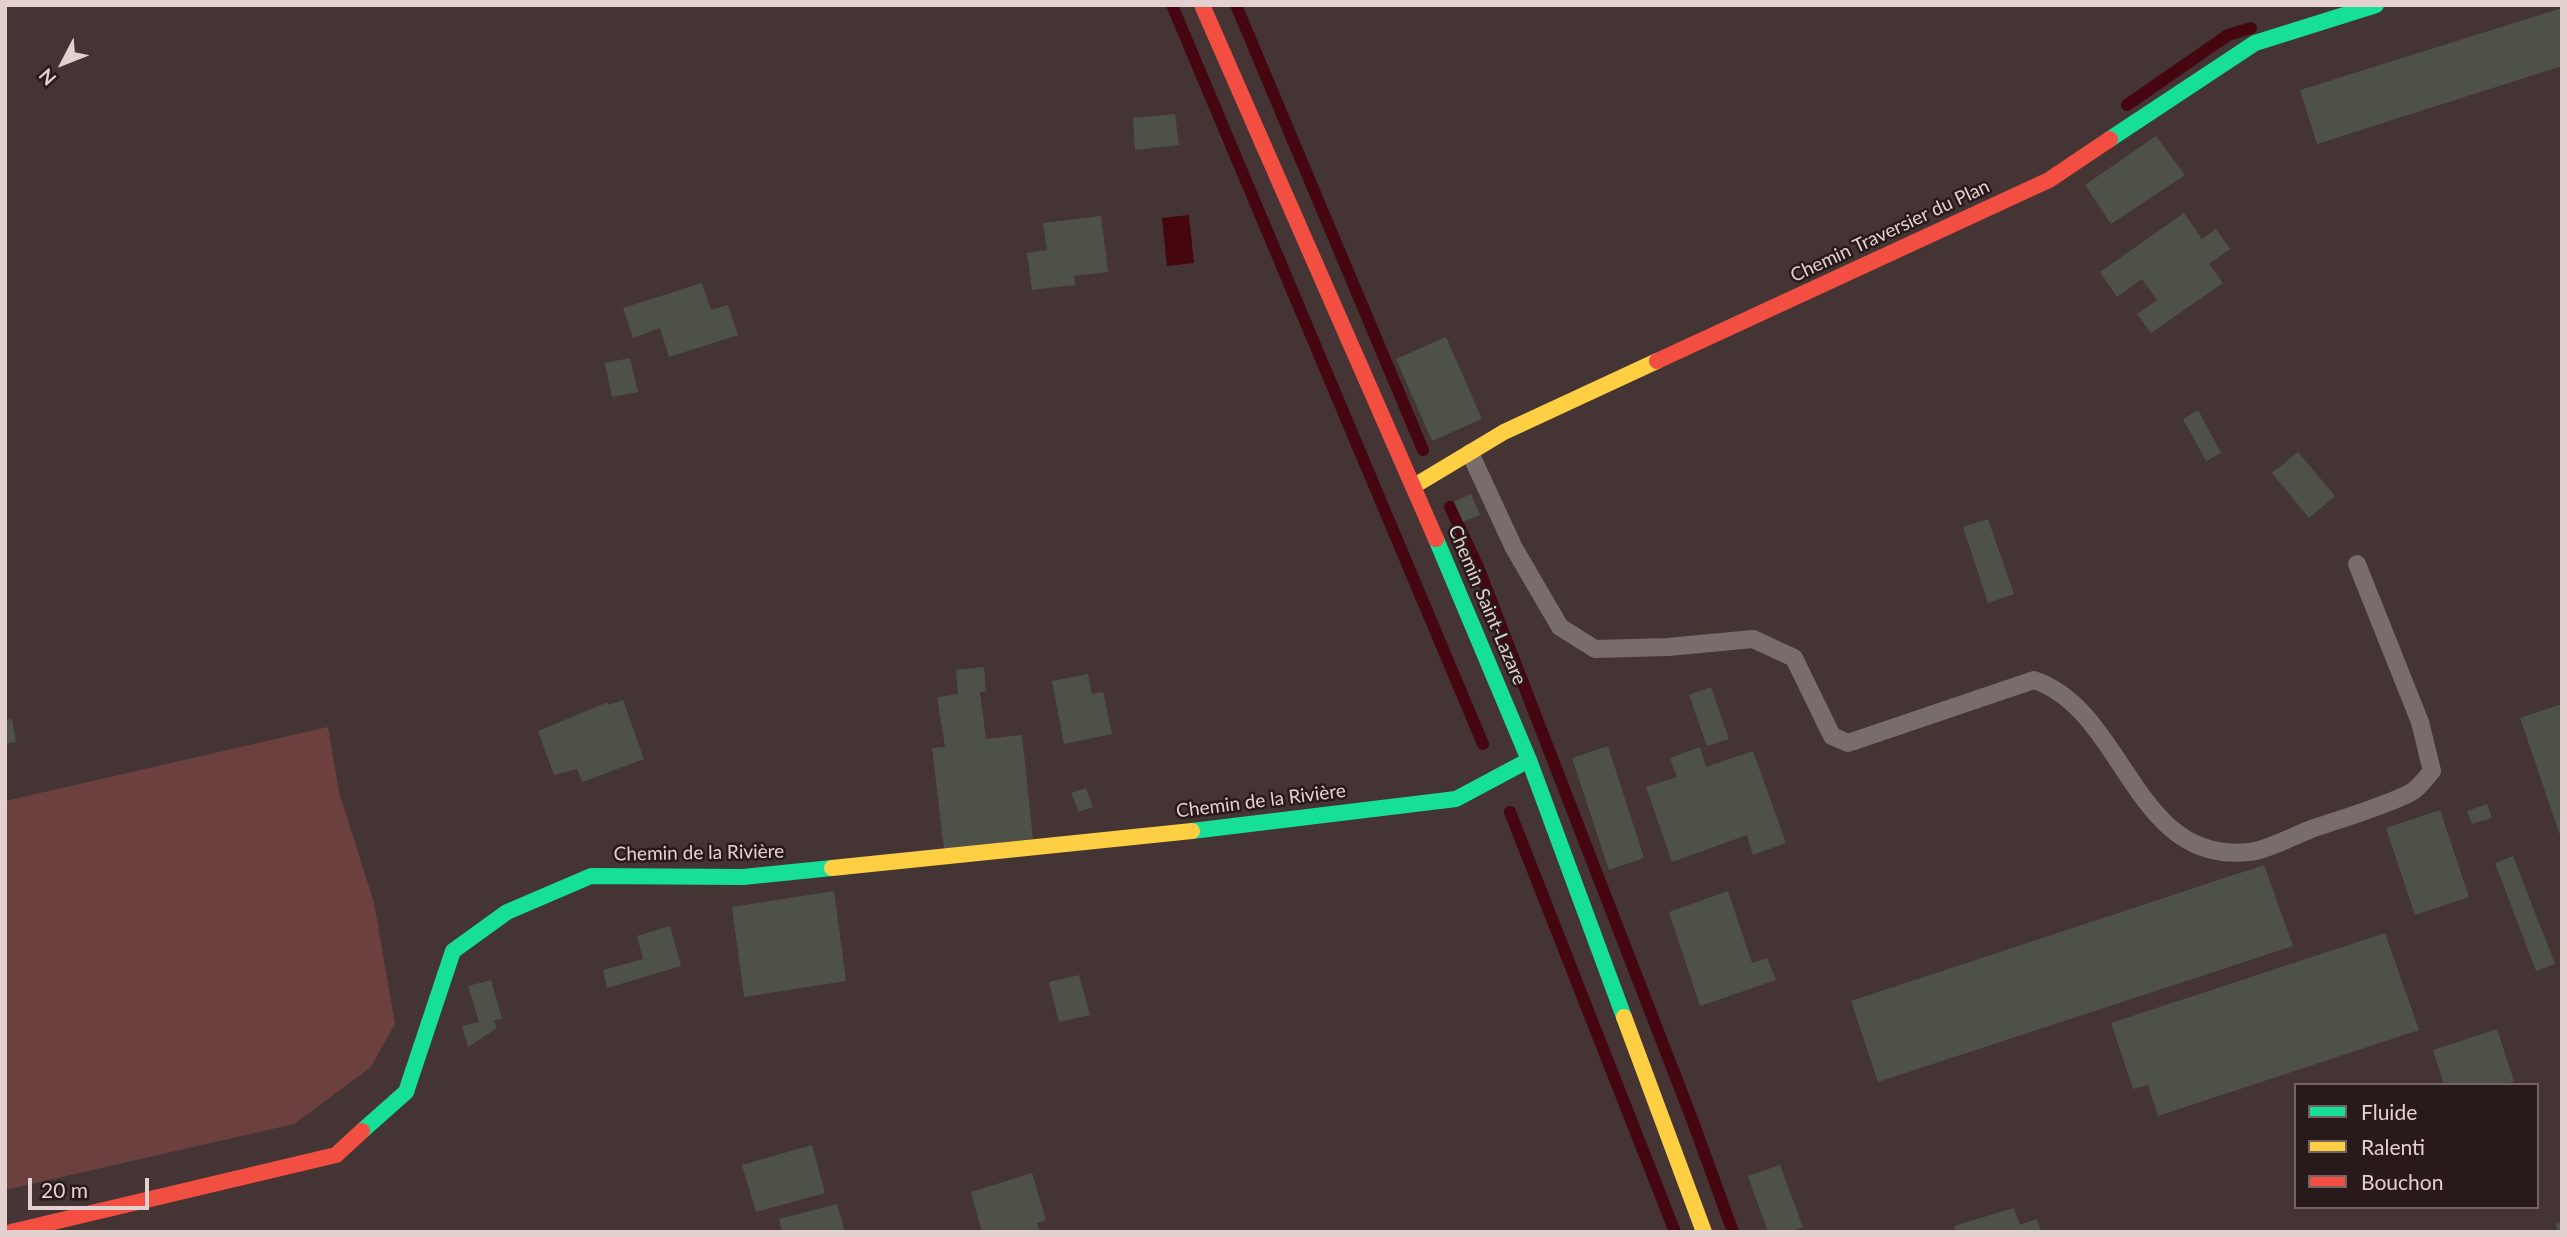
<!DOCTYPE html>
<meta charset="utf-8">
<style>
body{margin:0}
#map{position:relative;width:2567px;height:1237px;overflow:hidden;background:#443434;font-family:Lato,sans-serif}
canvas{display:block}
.frame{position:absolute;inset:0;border:7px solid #e4d0cf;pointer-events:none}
.legend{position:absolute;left:2294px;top:1083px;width:245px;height:126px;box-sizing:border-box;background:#271a19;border:2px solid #736362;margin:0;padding:9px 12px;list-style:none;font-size:21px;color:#e4d0cf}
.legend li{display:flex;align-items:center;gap:14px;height:35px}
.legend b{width:35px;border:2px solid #736362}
.north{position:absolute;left:28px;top:28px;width:70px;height:70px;-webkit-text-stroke:5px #271a19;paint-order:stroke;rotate:228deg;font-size:19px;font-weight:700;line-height:28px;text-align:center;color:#e4d0cf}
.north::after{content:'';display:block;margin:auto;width:24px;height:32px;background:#e4d0cf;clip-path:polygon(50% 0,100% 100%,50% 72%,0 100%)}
.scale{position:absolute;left:28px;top:1178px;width:121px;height:32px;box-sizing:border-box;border:4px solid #e4d0cf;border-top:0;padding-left:9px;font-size:21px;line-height:24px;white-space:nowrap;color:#e4d0cf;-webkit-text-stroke:5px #271a19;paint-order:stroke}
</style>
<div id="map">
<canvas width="2567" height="1237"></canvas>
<div class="frame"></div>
<ul class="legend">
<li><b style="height:9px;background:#16e098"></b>Fluide</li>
<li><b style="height:9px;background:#ffcf43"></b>Ralenti</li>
<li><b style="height:9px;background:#f24e42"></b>Bouchon</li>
</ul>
<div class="north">N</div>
<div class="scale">20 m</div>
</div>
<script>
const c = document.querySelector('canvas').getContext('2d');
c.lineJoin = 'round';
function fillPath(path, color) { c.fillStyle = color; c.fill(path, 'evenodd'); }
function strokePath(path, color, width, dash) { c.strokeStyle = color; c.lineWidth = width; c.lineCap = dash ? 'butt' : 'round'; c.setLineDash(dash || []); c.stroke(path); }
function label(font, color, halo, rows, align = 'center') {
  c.font = font + ' Lato,sans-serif'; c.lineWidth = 5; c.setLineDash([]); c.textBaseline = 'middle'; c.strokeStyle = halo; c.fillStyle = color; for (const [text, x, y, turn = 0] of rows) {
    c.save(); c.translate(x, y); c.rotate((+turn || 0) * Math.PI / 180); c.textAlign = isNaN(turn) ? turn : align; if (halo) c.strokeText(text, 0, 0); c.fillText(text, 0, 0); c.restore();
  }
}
const green = new Path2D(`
 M328 727 339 792 374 903 395 1024 371 1067 294 1124 5 1190V801Z`);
const water = new Path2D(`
 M1189 215 1194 263 1167 266 1162 218Z`);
const stream = new Path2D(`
 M1172 5 1483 744
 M1236 5 1423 450
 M2127 105 2228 35 2251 28
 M1450 507 1478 567 1692 1119 1733 1232
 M1510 812 1675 1232`);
const building = new Path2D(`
 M2562 8V66L2317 144 2300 90Z
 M1175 114 1179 145 1135 150 1133 118Z
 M2156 136 2185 175 2111 224 2085 185Z
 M2184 213 2202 239 2216 229 2230 249 2209 264 2223 283 2151 333 2137 314 2157 300 2142 279 2117 297 2100 272Z
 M1101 216 1108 272 1074 276 1075 285 1032 290 1027 253 1047 250 1043 223Z
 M702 283 711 310 728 305 738 335 669 357 660 328 633 338 623 308Z
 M1446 337 1482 419 1432 441 1396 359Z
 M630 358 638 392 612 397 605 363Z
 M2198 410 2221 453 2206 461 2183 419Z
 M2298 452 2335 496 2309 518 2272 473Z
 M1471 494 1480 515 1463 522 1454 502Z
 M1988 519 2014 594 1988 603 1963 527Z
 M984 667 986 691 980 692 986 739 1022 735 1033 839 944 849 932 748 945 747 937 697 958 694 956 670Z
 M1088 674 1092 694 1103 692 1112 734 1064 744 1052 681Z
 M1711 687 1729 739 1707 746 1689 695Z
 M623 700 644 759 582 782 577 769 554 775 538 731 608 702V705Z
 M2562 704V838H2561L2520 718Z
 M12 719 16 742 5 744V720Z
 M1608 746 1644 858 1609 870 1572 758Z
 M1700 747 1706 767 1753 751 1786 843 1753 855 1747 835 1672 862 1646 787 1677 777 1670 758Z
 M1086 788 1093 807 1079 812 1071 793Z
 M2487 804 2492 818 2472 824 2467 811Z
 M2440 810 2469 897 2415 915 2386 828Z
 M2513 856 2555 964 2536 971 2495 863Z
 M2264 865 2293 946 1878 1082 1851 1001Z
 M834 891 846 981 744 997 732 907Z
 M1728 891 1752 963 1767 958 1776 980 1700 1006 1669 912Z
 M670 926 681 966 607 988 603 970 643 959 637 936Z
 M2385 933 2419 1030 2158 1116 2148 1085 2133 1089 2111 1023Z
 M1079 975 1090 1015 1059 1022 1049 982Z
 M491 980 502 1019 494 1020 497 1028 468 1047 462 1026 479 1022 468 986Z
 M2497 1029 2514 1081 2506 1085H2444L2433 1050Z
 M812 1145 825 1193 756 1212 742 1165Z
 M1780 1165 1803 1227 1790 1232H1768L1748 1176Z
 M1032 1173 1046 1220 1037 1223 1040 1232H982L971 1192Z
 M837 1204 845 1232H782L779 1219Z
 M2014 1208 2020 1225 2037 1219 2041 1232H1955L1954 1226Z
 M2562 1222V1232H2558L2556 1224Z`);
const lane = new Path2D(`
 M1470 453 1514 548 1560 627 1595 649 1668 647 1753 639 1794 658 1832 736 1848 743 2034 680C2126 711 2133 865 2249 852 2268 850 2295 835 2314 828 2344 818 2382 807 2410 793 2418 789 2426 778 2432 771L2420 722 2357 564`);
const fast = new Path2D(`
 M2110 139 2255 43 2376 5
 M1436 539 1529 760 1624 1017
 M1192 831 1456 799 1529 760
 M362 1131 406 1092 453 951 507 912 591 876 743 877 832 868`);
const slow = new Path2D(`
 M1414 486 1504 432 1657 361
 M832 868 1192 831
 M1624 1017 1704 1232`);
const jam = new Path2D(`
 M1202 5 1436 539
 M1657 361 2049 180 2110 139
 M11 1232 336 1155 362 1131`);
const streetNames = [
 ["Chemin Traversier du Plan",1890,231,-25],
 ["Chemin Saint-Lazare",1487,605,67],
 ["Chemin de la Rivière",1261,801,-7],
 ["Chemin de la Rivière",699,853,-1]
];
fillPath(green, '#6d4040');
fillPath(water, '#450610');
strokePath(stream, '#450610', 12);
fillPath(building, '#4e5148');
strokePath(lane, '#796c6c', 18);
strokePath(fast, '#16e098', 16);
strokePath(slow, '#ffcf43', 16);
strokePath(jam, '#f24e42', 16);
label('19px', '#e4d0cf', '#271a19', streetNames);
</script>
